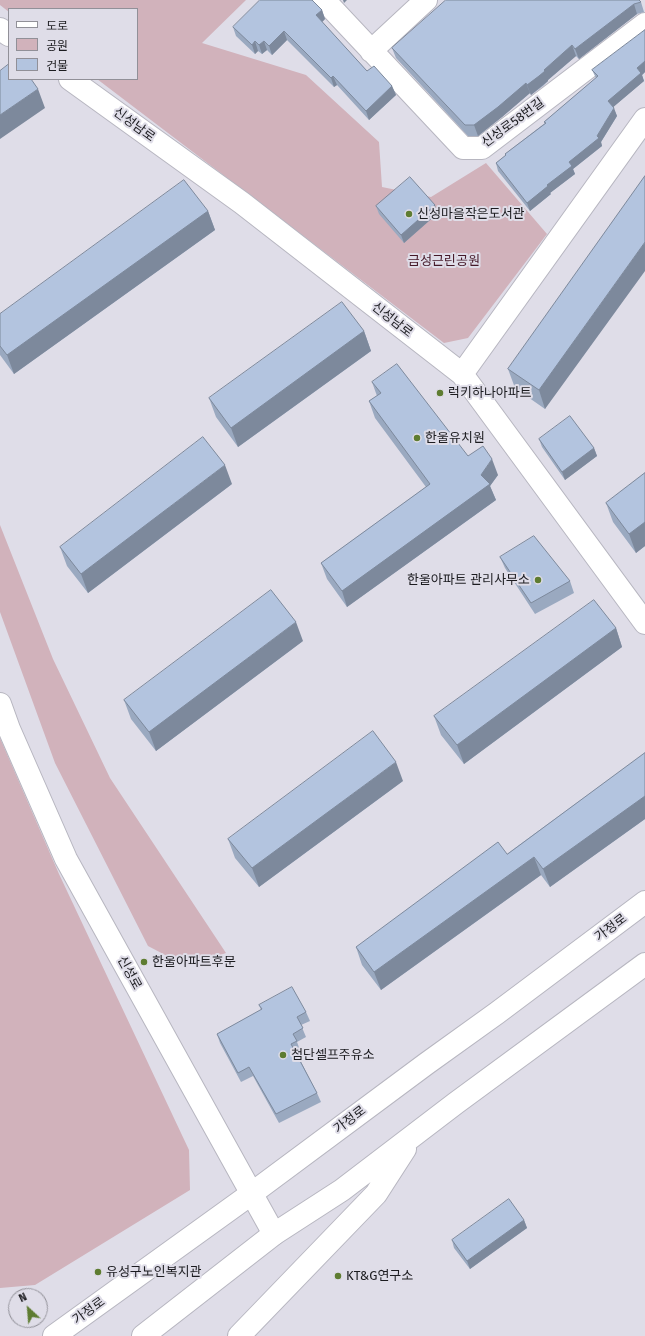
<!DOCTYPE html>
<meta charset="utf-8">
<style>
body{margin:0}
#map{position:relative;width:645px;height:1336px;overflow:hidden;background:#dfdde8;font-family:"Fira Sans","Noto Sans KR",sans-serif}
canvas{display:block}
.legend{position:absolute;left:8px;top:8px;width:130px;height:72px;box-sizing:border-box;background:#dfdde8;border:1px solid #919098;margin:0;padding:5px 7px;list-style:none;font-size:12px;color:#1c1c20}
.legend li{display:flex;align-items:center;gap:8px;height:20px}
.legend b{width:20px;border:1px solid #919098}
.north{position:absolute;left:8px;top:1288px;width:40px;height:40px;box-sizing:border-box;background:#dfdde8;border:1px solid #919098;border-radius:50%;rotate:334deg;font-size:11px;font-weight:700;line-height:16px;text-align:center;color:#1c1c20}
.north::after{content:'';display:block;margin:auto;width:14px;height:18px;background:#5e7c31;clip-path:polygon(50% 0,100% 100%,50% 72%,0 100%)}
</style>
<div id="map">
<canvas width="645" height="1336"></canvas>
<ul class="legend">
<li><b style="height:5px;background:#fff"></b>도로</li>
<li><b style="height:11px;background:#d1b2bb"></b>공원</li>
<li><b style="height:11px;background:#b3c4df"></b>건물</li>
</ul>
<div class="north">N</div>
</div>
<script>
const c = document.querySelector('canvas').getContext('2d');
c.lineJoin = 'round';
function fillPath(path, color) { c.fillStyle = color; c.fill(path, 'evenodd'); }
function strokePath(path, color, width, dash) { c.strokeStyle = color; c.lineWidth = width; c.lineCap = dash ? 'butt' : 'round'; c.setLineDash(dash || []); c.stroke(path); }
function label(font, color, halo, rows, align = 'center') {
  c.font = font + ' "Fira Sans","Noto Sans KR",sans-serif'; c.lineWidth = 4; c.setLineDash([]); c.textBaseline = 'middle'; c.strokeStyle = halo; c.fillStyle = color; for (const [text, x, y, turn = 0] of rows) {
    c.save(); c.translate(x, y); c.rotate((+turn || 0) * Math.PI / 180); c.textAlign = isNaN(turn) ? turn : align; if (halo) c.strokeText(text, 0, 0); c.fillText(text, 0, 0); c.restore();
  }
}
const green = new Path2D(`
 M0 0H246L202 43 306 75 379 142 382 187 431 197 486 163 547 234 468 338 444 343 97 79H137V9H9V12L0 5Z
 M0 525 53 659 110 778 226 953 194 964 169 957 148 946 55 763 0 612Z
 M0 738 59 874 189 1150 190 1190 35 1285 0 1288Z`);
const minor = new Path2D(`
 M324 0 463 148H482L645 24
 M0 29 9 35
 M371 51 426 0
 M70 79 242 203 462 374 645 623
 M462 374 645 119
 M0 704 9 729 66 859 274 1234`);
const major = new Path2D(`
 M54 1336 251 1194 426 1064 497 1013 645 902
 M143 1336 274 1234 342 1190 456 1103 645 964
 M239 1336 376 1194 405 1149`);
const wall = new Path2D(`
 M641 2 644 12 637 14 579 59 576 56 548 80V81L543 86 531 95 530 93 502 117 478 136H468L396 58 392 48Z
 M322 10 325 19 322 22 367 71 392 86 396 95 369 120 337 85 334 87 287 40 272 55 267 50 262 54 258 51 255 54 236 36 233 27Z
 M645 30V72L642 75 644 81 613 107 617 116 601 142 602 146 573 169 575 174 550 193 551 194 530 211 498 171 496 163 506 155 505 154 545 123 544 122 596 78 592 70Z
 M645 176 545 409 515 388 508 369Z
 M376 206 438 213 404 243 379 214Z
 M208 211 215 230 14 374 0 355V314Z
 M364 331 371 351 238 447 216 417 209 398Z
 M372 382 468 456 498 475 490 486 496 500 347 607 327 579 321 563 426 487 375 418 369 401 377 396Z
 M539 439 594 448 597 456 565 480 542 447Z
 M645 473V546L636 553 613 522 606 503Z
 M232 484 88 593 67 566 60 547Z
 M500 557 570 581 574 593 535 614 505 568Z
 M616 628 622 647 464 764 441 735 434 716Z
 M303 641 156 751 131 719 124 700Z
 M645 753V819L550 887 541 875 381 990 362 965 356 947 507 854Z
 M403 781 259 887 235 858 228 839Z
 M259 1005 306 1012 310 1021 301 1025 306 1037 297 1042 300 1050 296 1052 317 1093 321 1102 279 1123 253 1076 241 1082 220 1043 217 1034 261 1010Z
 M524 1220 527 1228 470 1269 454 1248 452 1240Z`);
const shadedWall = new Path2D(`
 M343 0H347L344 3Z
 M634 4 637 14 579 59 575 49Z
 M322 10 325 19 320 24 316 15Z
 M284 31 287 40 272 55 269 46Z
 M255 41 258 51 255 54 252 45Z
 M264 41 267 50 262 54 259 45Z
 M572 45 576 56 548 80V81L531 95 527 85Z
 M645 61V72L642 75 644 81 611 109 608 101 637 68Z
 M333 76 337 85 334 87 331 78Z
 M526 83 530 93 502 117 478 136 474 125Z
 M392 86 396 95 369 120 366 111Z
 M38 89 45 108 0 139V115Z
 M614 108 617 116 601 142 602 146 573 169 575 174 550 193 551 194 530 211 527 203 547 185 569 162 597 136Z
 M435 205 438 213 404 243 401 235Z
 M208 211 215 230 14 374 7 355Z
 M645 242V271L545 409 539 390Z
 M364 331 371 351 238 447 231 428Z
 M594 448 597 456 565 480 562 472Z
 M492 459 498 475 490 486 496 500 347 607 342 591 481 475Z
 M225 465 232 484 88 593 81 574Z
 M645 522V546L636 553 629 534Z
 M296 622 303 641 156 751 149 732Z
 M616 628 622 647 464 764 457 745Z
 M396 762 403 781 259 887 252 868Z
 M645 796V819L550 887 543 869Z
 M534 857 541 875 381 990 374 972Z
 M524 1220 527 1228 470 1269 467 1261Z`);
const building = new Path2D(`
 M260 0H312L322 10 316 15 367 71 374 66 392 86 366 111 333 76 331 78 284 31 269 46 264 41 259 45 255 41 252 45 233 27Z
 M446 0H639L641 2 634 4 575 49 572 45 544 70 545 71 539 76 527 85 526 83 498 107 474 125H465L392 48Z
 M645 30V61L637 68 641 73 608 101 614 108 597 136 599 138 569 162 572 166 547 185 548 186 527 203 496 163 506 155 505 154 546 123 544 122 598 76 592 70Z
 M9 64V79H31L38 89 0 115V71Z
 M645 176V242L539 390 508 369Z
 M410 177 435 205 401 235 376 206Z
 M184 180 208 211 7 355 0 346V314Z
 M342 302 364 331 231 428 209 398Z
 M397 364 468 456 483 446 492 459 481 475 490 484 342 591 321 563 430 484 369 401 381 393 372 382Z
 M570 416 594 448 562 472 539 439Z
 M203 437 225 465 81 574 60 547Z
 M645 473V522L629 534 606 503Z
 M534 536 570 581 531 603 500 557Z
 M271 590 296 622 149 732 124 700Z
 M594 600 616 628 457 745 434 716Z
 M373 731 396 762 252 868 228 839Z
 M645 753V796L543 869 534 857 374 972 356 947 498 842 507 854Z
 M292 987 306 1012 297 1017 303 1028 293 1034 297 1041 291 1044 317 1093 276 1114 249 1067 238 1073 217 1034 262 1009 259 1005Z
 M509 1199 524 1220 467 1261 452 1240Z`);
const markers = [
 [409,214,4,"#5e7c31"],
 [440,393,4,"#5e7c31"],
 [417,438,4,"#5e7c31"],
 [538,580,4,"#5e7c31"],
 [144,962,4,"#5e7c31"],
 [283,1055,4,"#5e7c31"],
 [98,1272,4,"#5e7c31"],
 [338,1276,4,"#5e7c31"]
];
const streetNames = [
 ["신성로58번길",513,123,-36],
 ["신성남로",134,125,36],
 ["신성남로",392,320,38],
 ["가정로",611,928,-37],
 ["신성로",129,973,61],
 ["가정로",350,1120,-37],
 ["가정로",89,1311,-36]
];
const poiNames = [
 ["신성마을작은도서관",417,214],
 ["럭키하나아파트",448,393],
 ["한울유치원",425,438],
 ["한울아파트 관리사무소",530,580,"right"],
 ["한울아파트후문",152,962],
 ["첨단셀프주유소",291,1055],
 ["유성구노인복지관",106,1272],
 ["KT&G연구소",346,1276]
];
const parkNames = [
 ["금성근린공원",444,261]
];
fillPath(green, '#d1b2bb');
strokePath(minor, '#b7b6c0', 24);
strokePath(major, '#b7b6c0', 24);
strokePath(minor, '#fff', 22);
strokePath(major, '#fff', 22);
fillPath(wall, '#9aa9c0');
fillPath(shadedWall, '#7d899c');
fillPath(building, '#b3c4df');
strokePath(building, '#7d899c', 1);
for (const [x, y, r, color] of markers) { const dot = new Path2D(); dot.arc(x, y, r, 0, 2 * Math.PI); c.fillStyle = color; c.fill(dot); strokePath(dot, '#dfdde8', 1.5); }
label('13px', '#1c1c20', '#dfdde8', streetNames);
label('13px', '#1c1c20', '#dfdde8', poiNames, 'left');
label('13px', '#451828', '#dfdde8', parkNames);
</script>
